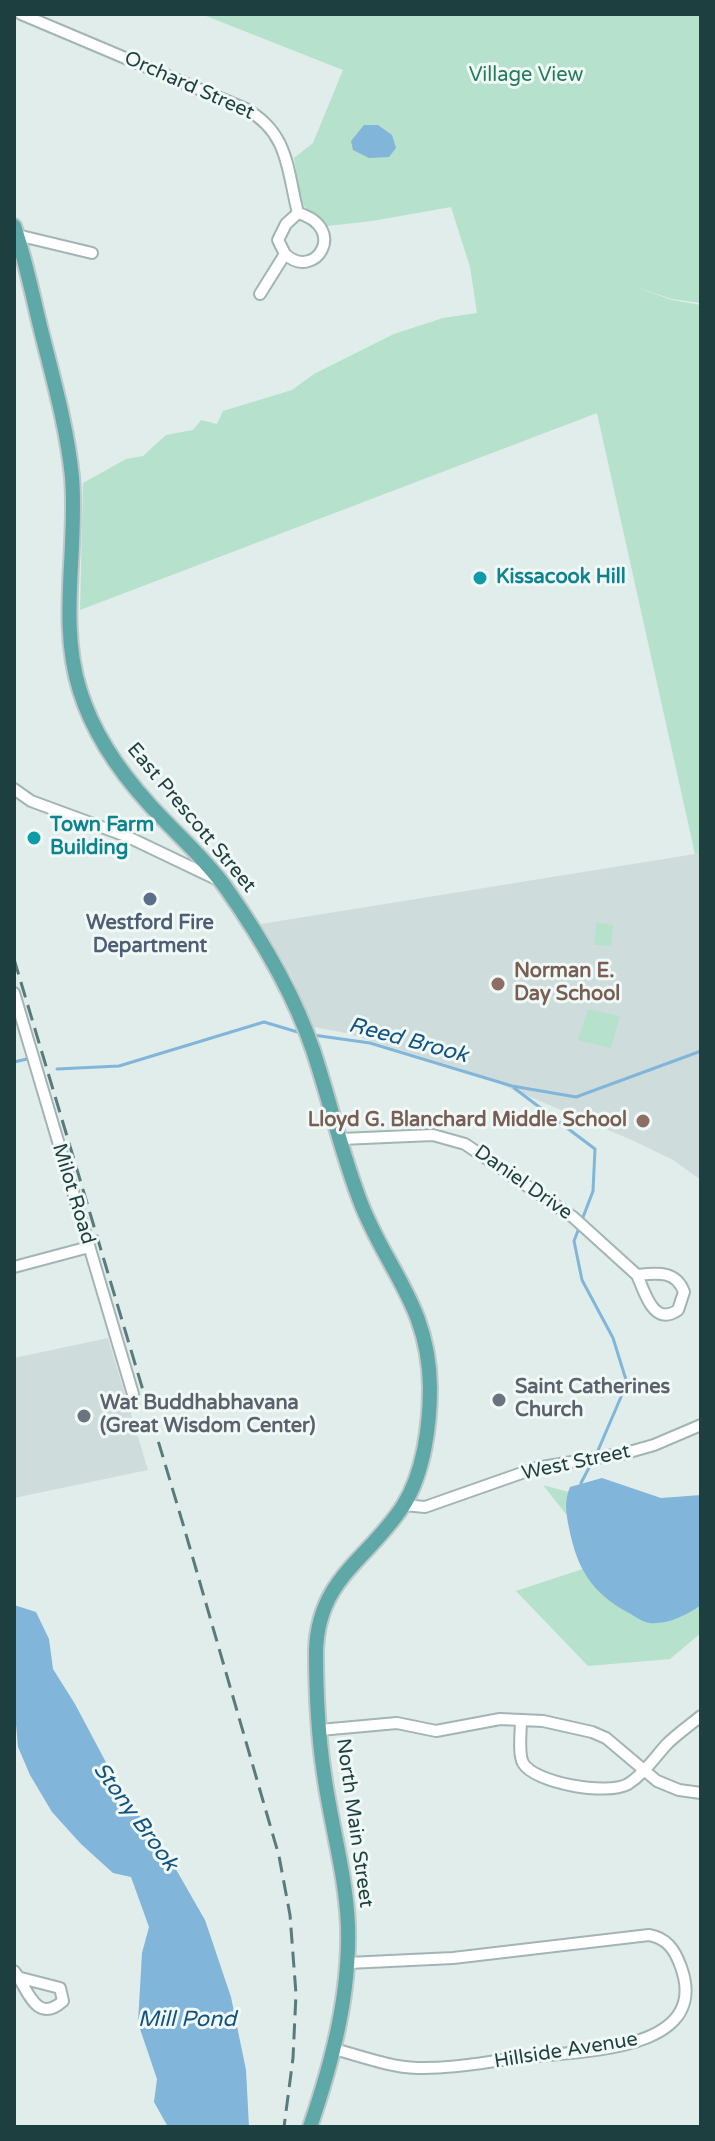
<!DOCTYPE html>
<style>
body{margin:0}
#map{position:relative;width:715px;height:2141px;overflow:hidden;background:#e0edea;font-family:"Varela Round",sans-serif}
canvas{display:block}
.frame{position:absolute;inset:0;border:16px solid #1e3f3f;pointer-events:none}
</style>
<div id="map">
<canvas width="715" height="2141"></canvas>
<div class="frame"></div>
</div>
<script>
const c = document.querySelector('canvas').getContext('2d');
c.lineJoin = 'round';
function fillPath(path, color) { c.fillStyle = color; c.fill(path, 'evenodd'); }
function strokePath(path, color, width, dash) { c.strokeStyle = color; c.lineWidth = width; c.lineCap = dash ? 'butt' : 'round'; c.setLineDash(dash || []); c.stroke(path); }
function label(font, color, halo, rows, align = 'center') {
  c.font = font + ' "Varela Round",sans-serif'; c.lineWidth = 6; c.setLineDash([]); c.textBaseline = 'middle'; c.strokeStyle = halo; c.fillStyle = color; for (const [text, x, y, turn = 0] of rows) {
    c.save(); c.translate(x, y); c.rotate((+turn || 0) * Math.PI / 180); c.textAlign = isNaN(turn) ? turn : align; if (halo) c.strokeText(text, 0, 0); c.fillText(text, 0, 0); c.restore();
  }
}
const built = new Path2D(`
 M701 853V1180L673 1160 634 1141 474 1073 346 1033 314 1027 291 975 261 924Z
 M108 1338 148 1470 14 1498V1358Z`);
const green = new Path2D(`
 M201 14H701V303L672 299 629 285 672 300 701 305V853L695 854 597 413 80 610 83 483 126 459 143 456 166 435 193 430 201 420 217 424 223 411 292 390 314 374 394 334 443 318 477 313 470 267 451 207 372 221 327 226C321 218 313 216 307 210 299 202 296 170 294 158L313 143 343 70Z
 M596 923 613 925 611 946 594 945Z
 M588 1009 620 1016 611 1048 578 1040Z
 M543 1485 661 1517 701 1502V1633L670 1659 588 1666 516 1591 604 1562Z`);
const water = new Path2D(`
 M364 125H378L392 135 396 148 389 157 369 158 353 150 351 141Z
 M602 1478 661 1498 701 1495V1605C687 1615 667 1625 649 1623 642 1622 633 1615 627 1612 591 1592 577 1568 569 1528 566 1512 564 1502 570 1487Z
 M14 1605 36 1612 49 1639 53 1669 75 1704 126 1800 158 1838 205 1920 231 1997 246 2070 249 2127H168L154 2102 157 2079 138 2023 142 1953 149 1927 131 1877 113 1873 81 1844 52 1812 30 1775 18 1747 14 1701Z`);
const stream = new Path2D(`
 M313 1035 370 1043 512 1086 576 1097 701 1051
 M14 1062 27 1059
 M57 1069 119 1066 264 1022 301 1033
 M514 1088 595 1149 593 1191 574 1241 582 1280 613 1338 627 1383 596 1455
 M581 1483 592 1462`);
const minor = new Path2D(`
 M21 14 246 109C289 133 287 170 298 213 349 228 315 282 285 254L260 294
 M17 235 92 253
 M285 254 278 240 286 224 298 213
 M14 789 31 801 126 836 216 879
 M14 993 133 1394
 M341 1139 433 1135 465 1144 573 1217 637 1275C657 1273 676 1270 684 1292L678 1310C653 1327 645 1292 637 1275
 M14 1267 89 1247
 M404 1505 425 1507 536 1468 626 1453 654 1445 701 1425
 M521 1720C521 1732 518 1753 523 1763 534 1783 608 1796 628 1784 644 1774 655 1757 667 1744 677 1734 690 1725 701 1716
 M320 1730 397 1723 436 1731 500 1719 543 1721 592 1732 606 1738 657 1781 679 1790 701 1793
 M14 1971C27 1986 35 2026 63 2001L60 1988 21 1978
 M334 2049C361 2056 389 2067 417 2068 454 2069 489 2061 526 2057 577 2051 712 2053 681 1967 675 1950 667 1938 649 1935L453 1958 348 1963`);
const major = new Path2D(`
 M14 226C25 258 32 293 40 326 52 375 67 426 72 477 78 547 58 623 80 691 93 733 120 772 149 804 174 832 204 857 226 888 261 938 293 991 313 1050 330 1101 342 1156 362 1206 389 1273 429 1307 430 1387 430 1425 424 1473 403 1506 368 1560 318 1578 316 1651 316 1692 318 1734 324 1774 331 1825 346 1875 348 1926 350 1995 332 2063 310 2127`);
const rail = new Path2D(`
 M14 959 183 1524 279 1856 290 1915 296 1994 293 2058 284 2127`);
const markers = [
 [480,578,8,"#0f9aa8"],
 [34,838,8,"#0f9aa8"],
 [150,899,8,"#5c6f8a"],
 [498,984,8,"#8d6e63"],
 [643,1121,8,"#8d6e63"],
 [499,1400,8,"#6b7280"],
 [84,1416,8,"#6b7280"]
];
const parkNames = [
 ["Village View",526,76]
];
const streetNames = [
 ["Orchard Street",189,86,24],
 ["East Prescott Street",191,818,50],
 ["Daniel Drive",523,1183,35],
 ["Milot Road",73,1194,73],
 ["West Street",576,1463,-12],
 ["North Main Street",354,1823,82],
 ["Hillside Avenue",566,2051,-9]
];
const cultureNames = [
 ["Kissacook Hill",496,578],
 ["Town Farm",50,826],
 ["Building",50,849]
];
const serviceNames = [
 ["Westford Fire",150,924],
 ["Department",150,947]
];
const educationNames = [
 ["Norman E.",514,972],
 ["Day School",514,995],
 ["Lloyd G. Blanchard Middle School",627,1121,"right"]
];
const worshipNames = [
 ["Saint Catherines",515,1388],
 ["Church",515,1411],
 ["Wat Buddhabhavana",100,1404],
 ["(Great Wisdom Center)",100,1427]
];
const waterNames = [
 ["Reed Brook",408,1041,15],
 ["Stony Brook",135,1817,54],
 ["Mill Pond",187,2020]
];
fillPath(built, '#cedddb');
fillPath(green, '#b6e1cc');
fillPath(water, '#81b5d9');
strokePath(stream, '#81b5d9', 3);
strokePath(minor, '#a2b5b3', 14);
strokePath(major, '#c0c9c9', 18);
strokePath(minor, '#fff', 10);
strokePath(major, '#5fa8a8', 14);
strokePath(rail, '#597b7b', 3, [16, 8]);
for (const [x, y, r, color] of markers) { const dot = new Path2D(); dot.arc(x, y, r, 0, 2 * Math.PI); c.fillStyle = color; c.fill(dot); strokePath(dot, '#f1f9f7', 3); }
label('20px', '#247b5c', '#f1f9f7', parkNames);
label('20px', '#1e3f3f', '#f1f9f7', streetNames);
label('bold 20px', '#0d838f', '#f1f9f7', cultureNames, 'left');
label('bold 20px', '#4e5e75', '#f1f9f7', serviceNames);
label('bold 20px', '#785e54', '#f1f9f7', educationNames, 'left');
label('bold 20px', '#5b616d', '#f1f9f7', worshipNames, 'left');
label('italic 22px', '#115382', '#f1f9f7', waterNames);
</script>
